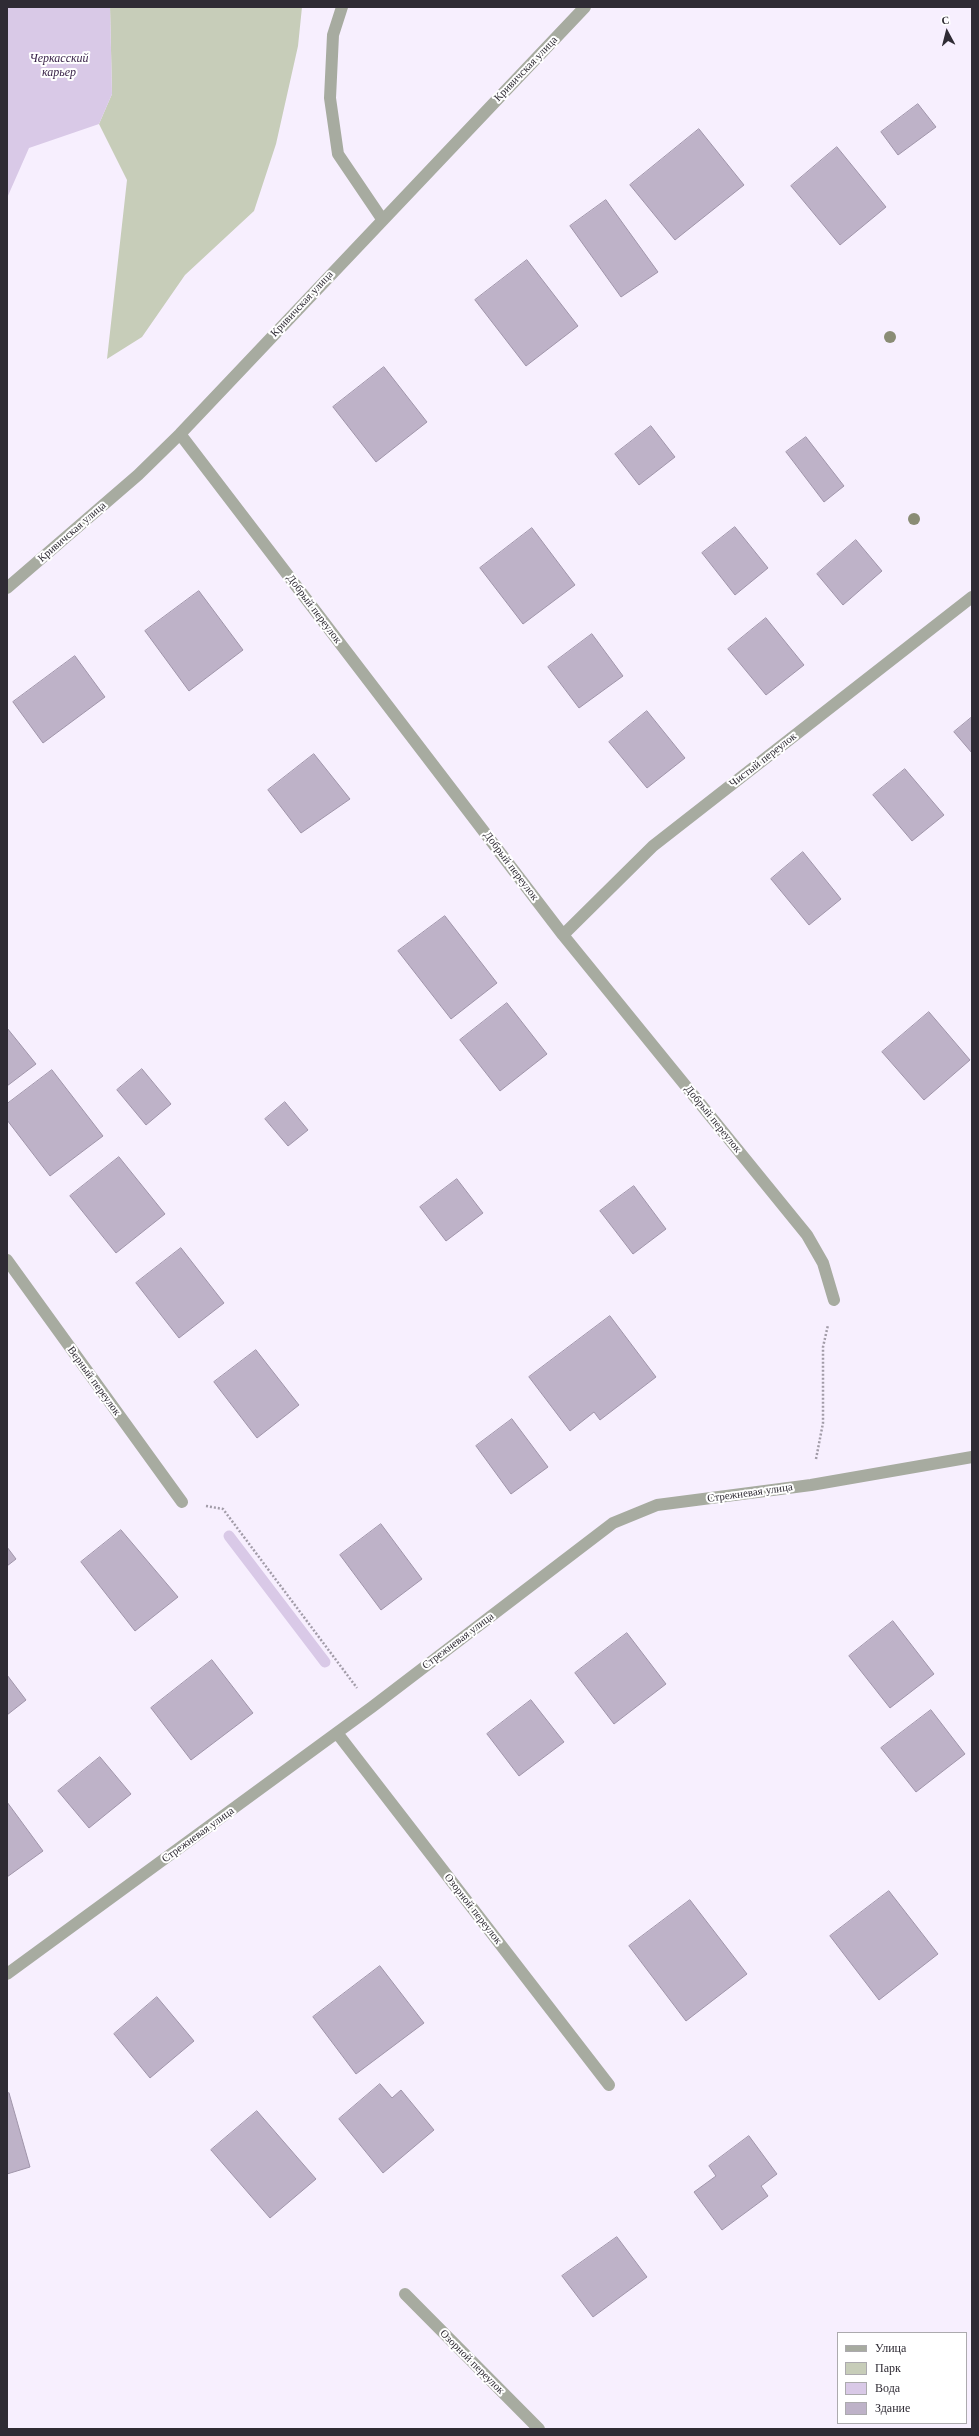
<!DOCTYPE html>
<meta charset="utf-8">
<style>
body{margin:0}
#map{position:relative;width:979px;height:2436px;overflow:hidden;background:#f7effe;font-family:"Libre Baskerville",serif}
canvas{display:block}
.frame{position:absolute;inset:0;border:8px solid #2f2b34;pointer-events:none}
.legend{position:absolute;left:837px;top:2332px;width:130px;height:92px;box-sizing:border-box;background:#fff;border:1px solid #acaaae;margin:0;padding:5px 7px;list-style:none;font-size:12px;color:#2f2b34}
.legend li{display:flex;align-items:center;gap:8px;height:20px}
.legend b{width:20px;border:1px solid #acaaae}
.north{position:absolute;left:927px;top:12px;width:40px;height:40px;-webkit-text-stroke:3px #fff;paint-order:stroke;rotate:353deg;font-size:11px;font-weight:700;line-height:16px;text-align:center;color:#2f2b34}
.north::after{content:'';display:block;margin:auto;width:14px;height:18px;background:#2f2b34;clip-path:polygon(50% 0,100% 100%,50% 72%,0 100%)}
</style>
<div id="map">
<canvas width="979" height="2436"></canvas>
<div class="frame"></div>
<ul class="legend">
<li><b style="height:5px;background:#a7aba0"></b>Улица</li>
<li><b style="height:11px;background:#c7cdb9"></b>Парк</li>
<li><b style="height:11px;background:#d9c9e7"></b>Вода</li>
<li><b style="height:11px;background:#beb2c8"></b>Здание</li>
</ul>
<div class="north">С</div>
</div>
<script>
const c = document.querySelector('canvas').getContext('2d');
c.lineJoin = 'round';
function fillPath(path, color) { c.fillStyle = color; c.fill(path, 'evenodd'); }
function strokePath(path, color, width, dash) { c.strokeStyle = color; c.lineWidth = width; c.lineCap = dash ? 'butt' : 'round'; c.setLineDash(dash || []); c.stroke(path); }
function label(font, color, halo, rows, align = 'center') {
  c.font = font + ' "Libre Baskerville",serif'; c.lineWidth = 4; c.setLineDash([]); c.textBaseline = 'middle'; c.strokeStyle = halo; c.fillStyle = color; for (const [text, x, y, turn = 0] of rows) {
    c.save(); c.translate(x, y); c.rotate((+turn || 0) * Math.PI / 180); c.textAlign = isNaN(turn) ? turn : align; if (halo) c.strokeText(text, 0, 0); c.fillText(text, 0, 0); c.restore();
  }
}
const green = new Path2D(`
 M110 7H302L298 46 276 144 254 211 185 275 142 337 107 359 127 180 99 124 112 94Z`);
const water = new Path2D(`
 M7 7H110L112 94 99 124 29 148 7 198Z`);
const stream = new Path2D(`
 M229 1536 325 1662`);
const building = new Path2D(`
 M918 104 936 127 898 155 881 132Z
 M699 129 744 185 675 240 630 185Z
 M837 147 886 207 840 245 791 186Z
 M606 200 658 272 621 297 570 226Z
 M527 260 578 326 526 366 475 300Z
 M384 367 427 422 376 462 333 407Z
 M651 426 675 457 639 485 615 454Z
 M806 437 844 486 824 502 786 452Z
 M735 527 768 568 735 595 702 553Z
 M532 528 575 585 523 624 480 568Z
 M856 540 882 571 843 605 817 574Z
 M199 591 243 650 189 691 145 631Z
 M766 618 804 665 766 695 728 649Z
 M592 634 623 676 579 708 548 667Z
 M75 656 105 697 43 743 13 702Z
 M647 711 685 758 647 788 609 742Z
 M972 717V753L954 732Z
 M314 754 350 799 301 833 268 790Z
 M905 769 944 815 912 841 873 795Z
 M803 852 841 899 809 925 771 879Z
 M445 916 497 983 451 1019 398 951Z
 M507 1003 547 1054 500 1091 460 1040Z
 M929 1012 970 1060 924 1100 882 1052Z
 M7 1028 36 1064 7 1086Z
 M142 1069 171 1104 146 1125 117 1090Z
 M52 1070 103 1136 50 1176 7 1120V1104Z
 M285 1102 308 1130 288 1146 265 1119Z
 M119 1157 165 1214 116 1253 70 1196Z
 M457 1179 483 1213 446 1241 420 1207Z
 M634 1186 666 1229 633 1254 600 1211Z
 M181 1248 224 1303 179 1338 136 1283Z
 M610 1316 656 1377 600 1420 594 1412 570 1431 529 1377Z
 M256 1350 299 1405 257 1438 214 1382Z
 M512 1419 548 1467 511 1494 476 1446Z
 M381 1524 422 1579 381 1610 340 1555Z
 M121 1530 178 1597 135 1631 81 1562Z
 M7 1547 16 1559 7 1566Z
 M893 1621 934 1674 890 1708 849 1656Z
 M627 1633 666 1684 614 1724 575 1673Z
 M212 1660 253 1713 191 1760 151 1708Z
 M7 1675 26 1700 7 1715Z
 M531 1700 564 1742 519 1776 487 1734Z
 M931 1710 965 1754 916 1792 881 1748Z
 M100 1757 131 1794 89 1828 58 1791Z
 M7 1802 43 1851 7 1877Z
 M889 1891 938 1954 879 2000 830 1936Z
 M690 1900 747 1974 686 2021 629 1946Z
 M380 1966 424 2023 356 2074 313 2017Z
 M157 1997 194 2041 150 2078 114 2034Z
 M380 2084 392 2098 401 2090 434 2130 383 2173 339 2119Z
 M9 2093 30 2167 7 2174V2094Z
 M257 2111 316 2179 270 2218 211 2150Z
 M749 2136 777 2174 761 2186 768 2196 722 2230 694 2192 716 2176 709 2166Z
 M617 2237 647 2277 593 2317 562 2276Z`);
const path = new Path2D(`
 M816 1459 823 1423V1347L828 1325
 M206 1506 223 1509 357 1688`);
const street = new Path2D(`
 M342 7 333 35 330 98 338 154 382 219
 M180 434 563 935 807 1235 823 1263 834 1300
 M7 588 138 475 180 434 585 7
 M563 935 653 846 972 597
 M7 1260 182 1502
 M337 1733 609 2085
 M7 1974 372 1707 613 1523 657 1505 811 1485 972 1457
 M405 2294 539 2429`);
const trees = [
 [890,337],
 [914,519]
];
const streetNames = [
 ["Кривичская улица",526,69,-46],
 ["Кривичская улица",302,304,-47],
 ["Кривичская улица",72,532,-41],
 ["Добрый переулок",314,609,53],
 ["Чистый переулок",763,760,-38],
 ["Добрый переулок",511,866,53],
 ["Добрый переулок",713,1119,51],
 ["Верный переулок",94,1381,54],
 ["Стрежневая улица",750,1493,-8],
 ["Стрежневая улица",458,1641,-37],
 ["Стрежневая улица",198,1835,-36],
 ["Озорной переулок",473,1909,52],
 ["Озорной переулок",472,2362,45]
];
const waterNames = [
 ["Черкасский",59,59],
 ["карьер",59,73]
];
fillPath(green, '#c7cdb9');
fillPath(water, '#d9c9e7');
strokePath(stream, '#d9c9e7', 11);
fillPath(building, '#beb2c8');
strokePath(building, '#a095aa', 1);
strokePath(path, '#a29ca8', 2.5, [2, 2]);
strokePath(street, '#a7aba0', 12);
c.fillStyle = '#8a8c75';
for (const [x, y] of trees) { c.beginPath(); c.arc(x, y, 6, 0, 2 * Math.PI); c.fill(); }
label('11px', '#2f2b34', '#fff', streetNames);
label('italic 12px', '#361f46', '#fff', waterNames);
</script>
